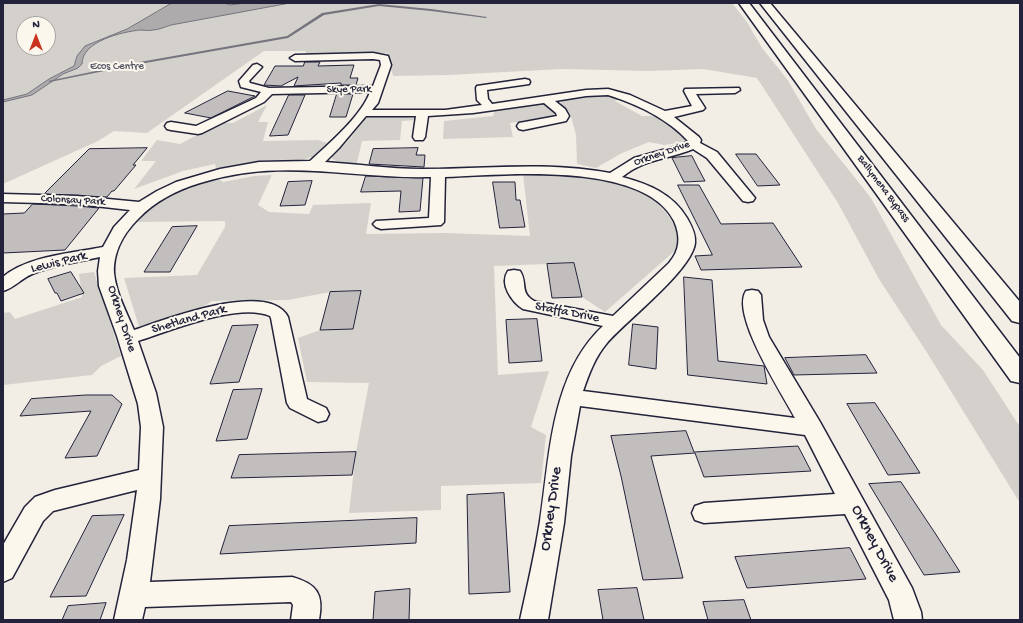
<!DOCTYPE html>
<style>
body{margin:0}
#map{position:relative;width:1023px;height:623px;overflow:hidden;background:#f2eee5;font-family:"Gochi Hand",sans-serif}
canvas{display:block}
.frame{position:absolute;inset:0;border:4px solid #22223b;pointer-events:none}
.north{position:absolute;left:16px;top:16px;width:40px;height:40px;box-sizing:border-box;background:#fbf7ec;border:1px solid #a4a2a5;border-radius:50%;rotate:0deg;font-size:11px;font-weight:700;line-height:16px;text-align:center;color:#22223b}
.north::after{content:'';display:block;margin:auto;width:14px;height:18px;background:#c8321e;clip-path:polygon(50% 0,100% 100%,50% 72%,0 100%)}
</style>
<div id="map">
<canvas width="1023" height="623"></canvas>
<div class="frame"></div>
<div class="north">N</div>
</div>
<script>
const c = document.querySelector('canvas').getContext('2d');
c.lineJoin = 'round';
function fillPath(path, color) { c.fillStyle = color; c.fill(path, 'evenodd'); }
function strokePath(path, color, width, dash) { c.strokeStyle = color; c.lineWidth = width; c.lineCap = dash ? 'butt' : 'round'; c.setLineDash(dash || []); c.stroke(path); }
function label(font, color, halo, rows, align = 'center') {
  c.font = font + ' "Gochi Hand",sans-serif'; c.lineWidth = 4; c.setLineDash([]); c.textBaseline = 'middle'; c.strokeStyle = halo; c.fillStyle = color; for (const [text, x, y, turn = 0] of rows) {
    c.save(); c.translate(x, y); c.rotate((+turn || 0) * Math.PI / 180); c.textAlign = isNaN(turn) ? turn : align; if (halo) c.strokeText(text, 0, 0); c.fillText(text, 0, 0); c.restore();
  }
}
const green = new Path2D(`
 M3 3H732L747 22 762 48 787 79 816 129 871 198 941 325 983 370 1020 427V503L926 351 879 279 838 203 757 78 703 69 649 71 563 69 448 75 393 76 387 53 307 54 305 51H264L147 133 114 131 98 141 3 184ZM24 24H48V48H24Z
 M601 94 613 95 622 98 615 101 642 116H656L686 137 684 142 664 145 649 142 622 153 596 168 577 164 576 135 570 113 561 104 562 100Z
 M542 103 547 104 557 112 553 116 510 123 513 137 443 139 444 121 493 116 495 110Z
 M267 105 258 122H268L263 141 318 140 327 143 312 157 302 160H264L216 168 215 164 183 171 134 189 156 161H141L157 140 180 144 220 123H233Z
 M375 115 416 118 415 120 402 121 400 140 362 141 357 163 339 162 332 159V156L348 141 367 117Z
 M534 171C577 174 640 175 667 214 676 226 678 234 677 249L605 312 582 297 574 263 494 266 498 375 549 371 531 427 546 435 541 483 441 486V510L349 513 356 452 369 383 307 382 298 338 320 330 361 291 330 292 288 300 212 301 195 312 139 327 124 278 197 275 225 227V221L137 222C158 198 187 187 218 178L223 182 254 176 272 175 258 205 269 212 309 214 313 205 371 203 366 234 444 233 530 236 523 174Z
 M94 272 121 356 101 366 92 375 3 385V313L10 312 15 319 82 297 79 274Z`);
const water = new Path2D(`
 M172 3H225L230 5 245 3H290L171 25C165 27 158 30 153 30 148 31 144 30 140 30 122 32 82 41 82 64L78 68 63 74 32 95 3 102V100L27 94 49 79 74 66 77 56 85 46 127 29Z`);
const stream = new Path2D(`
 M379 4 431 9 487 17 486 18 431 11 379 6 324 15 288 38 134 65 50 82 48 81 134 63 287 36 322 13Z`);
const building = new Path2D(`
 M305 62H320L318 66 354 65 350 78H358L356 85H341V83L294 86 298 77 281 86 264 85 275 66H303Z
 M228 91 255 96 211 118 185 113Z
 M337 94H353L346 117H330Z
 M289 95H305L288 135 270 136Z
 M147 148 133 165H136L114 191H112L107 197 44 194 89 149Z
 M418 148 416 155H425L424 167 369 164 373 149Z
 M736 154H756L780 185 758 186Z
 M692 156 697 166 705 181 684 182 672 158Z
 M366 176 423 178 420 211 399 212 401 191 361 192Z
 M312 181 305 205 280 206 288 182Z
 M493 182H515L516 200H520L525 227 500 228Z
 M678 185H699L721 224 773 223 802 267 701 270 695 256 712 255Z
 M33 204 77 206 99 208 65 250 3 253V214L24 213Z
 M197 226 170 272H144L172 227Z
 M574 263 582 297 552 298 547 264Z
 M71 272 84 293 61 301 57 293H55L48 279Z
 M684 277 712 280 718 361 764 366 767 384 688 375Z
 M361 291 353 329 320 330 330 292Z
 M537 319 542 361 509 363 506 320Z
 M633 324 658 327 656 369 629 365Z
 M258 325 239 382 210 384 232 326Z
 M866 355 877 373 794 375 785 358Z
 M262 389 247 439 216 441 233 390Z
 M86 395H112L122 404 97 456 65 458 91 411 20 416 31 399Z
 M875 403 892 429 920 473 888 475 847 404Z
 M686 431 694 452 798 446 811 471 704 477 695 453 651 456 683 578 643 580 621 476 611 436Z
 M356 452 352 475 231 478 239 455Z
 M901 482 935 533 960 572 924 575 869 484Z
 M504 493 510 592 469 594 467 495Z
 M124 515 86 596 50 597 92 516Z
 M417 518 416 543 220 554 229 526Z
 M850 548 866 579 747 588 735 557Z
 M637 588 644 620H603L598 590Z
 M410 589 409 620H373L375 592Z
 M744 600 751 620H708L703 602Z
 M106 603 100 620H62L68 606Z`);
const street = new Path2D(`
 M373 53 388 56 391 65 378 103 372 110H445L482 105 477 100 476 88 477 86 525 79 529 80 530 82 529 84 487 90 488 99 492 104 586 90 608 89 630 95 665 111 692 106 684 91 685 89 739 88 740 90 735 93 696 94 705 108 703 110 674 117 699 137 701 140 700 143 717 152 755 198 753 201 748 202 743 201 707 158 693 149C667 160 646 158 622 177 648 184 672 193 687 218 691 225 696 234 695 243 692 270 627 320 607 343 595 357 589 374 583 391L795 418C783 395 730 314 746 291L752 290 758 291 761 295 763 320 769 337 820 422 912 588 921 612 922 620H894L889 600 845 514 704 523 695 520 692 513 695 506 704 503 835 494 805 435 580 406 571 456 564 523 548 620H520C527 587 535 554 540 521 550 455 551 374 603 326L523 309C512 302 499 284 508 271L514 270 520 271C528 283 519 292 534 301L613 316 669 263C680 250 681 237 674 221 643 160 501 175 445 177L444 222 441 225 381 229 376 227 373 224 376 221 429 218 431 177C349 179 282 157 200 183 177 190 155 201 138 219 124 233 113 252 114 273 116 293 126 311 134 330 164 320 269 279 288 317L307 399 326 408 329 414 326 420 318 422 290 408 287 403 271 318 270 316C238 302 170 331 138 341L156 393 163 427 160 499 150 582 292 577C317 584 324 594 319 620H291L293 605 291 602 145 607 142 620H114L127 560 137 490 53 511 43 521 12 578 3 582V545L25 507 35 497 55 490 139 470 141 427 138 404 117 336 99 286 98 271 100 257C77 262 54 265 32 274 22 278 14 288 3 291V277C27 256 73 253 103 247L114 227 130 210 77 204 3 202V194L77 196 139 202 157 191 176 182 220 169 259 162 310 161C329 144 362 115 370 92L272 94 264 102 202 133 198 134 171 130 167 129 165 126 167 123 171 122 196 126 256 98 261 92 241 87 239 81 253 65 257 64 262 67 249 81 250 83 269 88 373 86 381 65 380 60 373 59 295 61 290 58 295 55ZM608 95C637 104 668 119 688 141L681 145 634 158 610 173C547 161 485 169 422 169 389 169 357 164 325 162L339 148 366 116H416L413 137 415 140H423L425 137 428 116 473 113 544 103 556 113 557 116 519 123 517 126 519 129 523 130 566 121 569 116 565 109 555 101 586 96Z`);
const highway = new Path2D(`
 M739 3H749L1020 358V383L1011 381Z
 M760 3H770L1020 302V323L1012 321Z`);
const farParknames = [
 ["Ecos Centre",117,67]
];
const farStreetnames = [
 ["Skye Park",349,90,-1],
 ["Orkney Drive",662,154,-19],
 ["Ballymena Bypass",883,189,53],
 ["Colonsay Park",73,201,3]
];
const streetNames = [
 ["Lewis Park",59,263,-14],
 ["Staffa Drive",567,313,11],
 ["Orkney Drive",121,319,72],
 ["Shetland Park",189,320,-16]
];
const nearStreetnames = [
 ["Orkney Drive",552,509,-82],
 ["Orkney Drive",874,544,62]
];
fillPath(green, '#d4d1cc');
fillPath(water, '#aeabad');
strokePath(water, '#76747f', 1);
fillPath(stream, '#76747f');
fillPath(building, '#c2bebe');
strokePath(building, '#22223b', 1);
strokePath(street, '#22223b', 3);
strokePath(highway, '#22223b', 3);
fillPath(street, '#fbf7ec');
fillPath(highway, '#fbf7ec');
label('11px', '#575766', '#fbf7ec', farParknames);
label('11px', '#22223b', '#fbf7ec', farStreetnames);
label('13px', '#22223b', '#fbf7ec', streetNames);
label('16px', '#22223b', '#fbf7ec', nearStreetnames);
</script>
